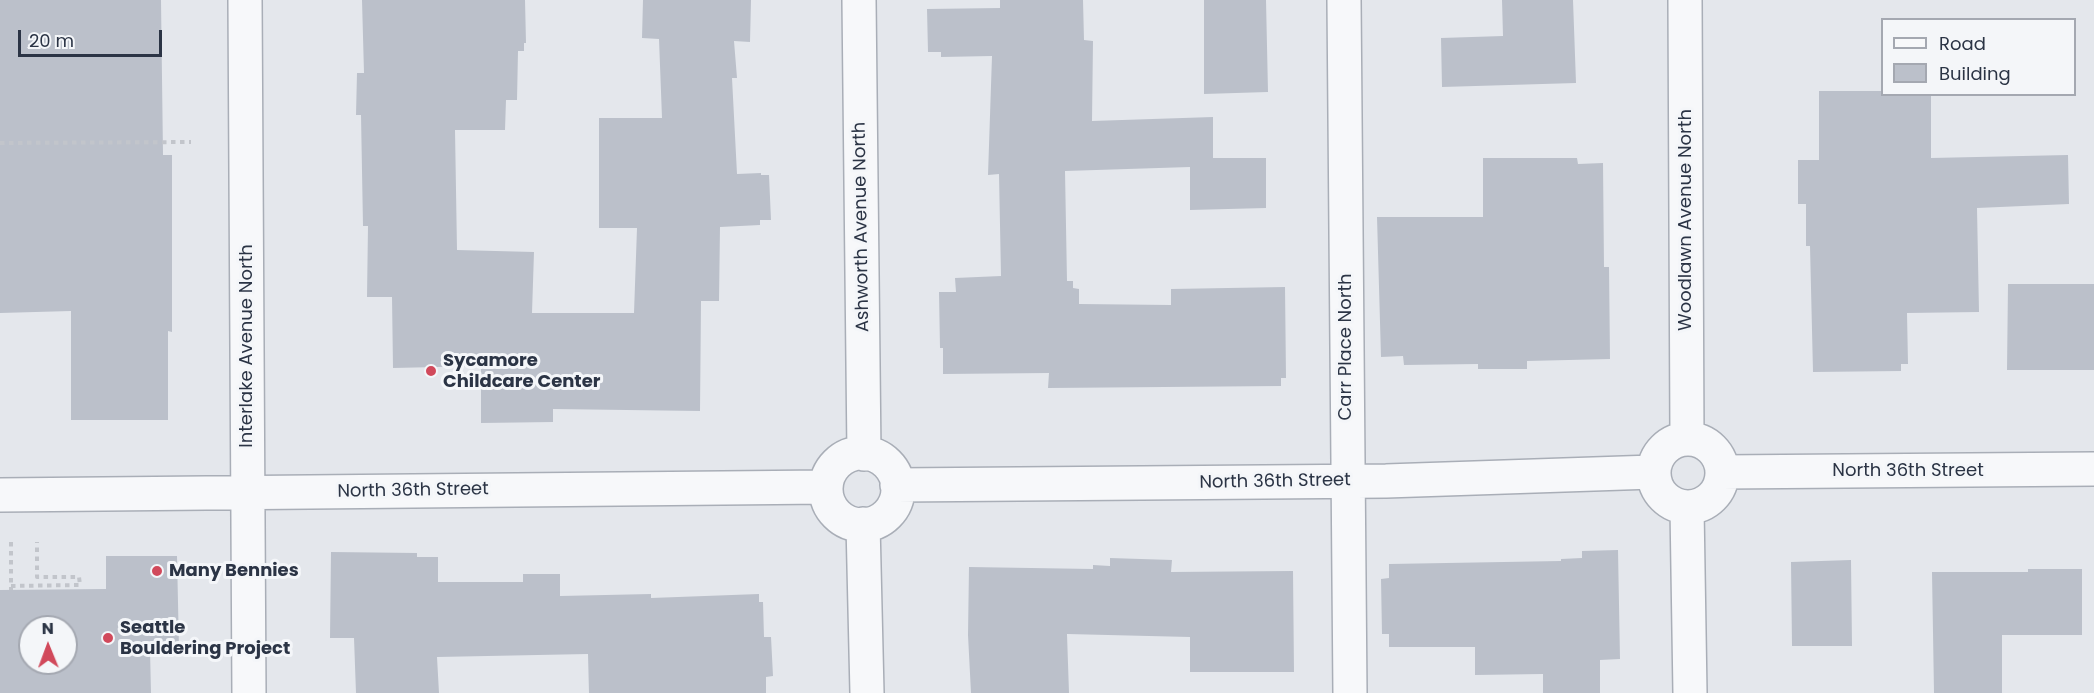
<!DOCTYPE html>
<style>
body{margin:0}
#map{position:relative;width:2094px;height:693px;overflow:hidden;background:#e4e7ec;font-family:Poppins,sans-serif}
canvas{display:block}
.legend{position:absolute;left:1881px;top:18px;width:195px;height:78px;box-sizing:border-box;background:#f4f6f9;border:2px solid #a4a8b1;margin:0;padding:8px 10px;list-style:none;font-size:18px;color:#2b3445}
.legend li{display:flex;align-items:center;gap:12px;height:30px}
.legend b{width:30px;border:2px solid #a4a8b1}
.north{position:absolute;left:18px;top:615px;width:60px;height:60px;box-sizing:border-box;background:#f4f6f9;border:2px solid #a4a8b1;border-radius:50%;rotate:359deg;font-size:16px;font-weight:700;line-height:24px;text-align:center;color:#2b3445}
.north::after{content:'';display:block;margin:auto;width:21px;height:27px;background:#d1495b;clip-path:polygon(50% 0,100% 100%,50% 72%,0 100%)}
.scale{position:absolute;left:18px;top:30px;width:144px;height:27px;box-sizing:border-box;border:3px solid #2b3445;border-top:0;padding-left:8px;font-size:18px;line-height:21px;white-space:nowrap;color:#2b3445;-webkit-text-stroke:4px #f4f6f9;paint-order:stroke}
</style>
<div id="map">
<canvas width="2094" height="693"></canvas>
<ul class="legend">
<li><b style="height:8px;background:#f7f8fa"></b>Road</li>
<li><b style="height:16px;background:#bbc0ca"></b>Building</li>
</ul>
<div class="north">N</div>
<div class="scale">20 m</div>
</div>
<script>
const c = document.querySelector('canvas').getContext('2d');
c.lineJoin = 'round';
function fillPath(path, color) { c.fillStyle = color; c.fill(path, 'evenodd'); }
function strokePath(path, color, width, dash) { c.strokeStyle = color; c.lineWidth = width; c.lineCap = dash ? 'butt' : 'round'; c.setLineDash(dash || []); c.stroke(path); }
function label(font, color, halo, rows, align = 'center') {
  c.font = font + ' Poppins,sans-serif'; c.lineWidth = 6; c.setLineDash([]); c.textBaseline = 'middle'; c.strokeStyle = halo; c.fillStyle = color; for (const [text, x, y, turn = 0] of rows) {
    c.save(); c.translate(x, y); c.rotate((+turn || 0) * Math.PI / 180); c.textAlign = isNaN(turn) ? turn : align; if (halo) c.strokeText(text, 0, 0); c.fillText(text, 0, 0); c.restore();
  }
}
const building = new Path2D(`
 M0 0H161L163 155H172V332L168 331V420H71V311L0 313Z
 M362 0H525L526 43H524V51H518L517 100H506L505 130H455L457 250 534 252 532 313H634L637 228H599V118H662L659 39 642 38 643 0H751L750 42 734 41 737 78H732L737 174 761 173V175H769L771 220H760V225L720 227 719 301H701L700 411 553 409V422L481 423V366L393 368 392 297H367L368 226H363L361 115H356L357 73H364Z
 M1000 0H1083L1084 40 1093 41 1092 121 1213 117V158H1266V208L1190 210V167L1065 171 1067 281H1073V288L1079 289V304L1171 305V289L1285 287 1286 378H1281V386L1048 388 1049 373 943 374V348H940L939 292H956L955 278 1001 276 999 174 988 175 992 56 941 57V52H928L927 9 1000 8Z
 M1204 0H1266L1268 92 1204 94Z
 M1502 0H1573L1576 83 1442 87 1441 38 1503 36Z
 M1819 91H1882V94H1931V158L2068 155 2069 204 1977 208 1979 312 1907 313 1908 364H1901V371L1813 372 1810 246H1806V204H1798V160H1819Z
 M1483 158H1577L1578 164 1603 163 1604 267H1609L1610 359 1527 361V369H1478V364L1404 365 1403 356 1381 357 1377 217H1483Z
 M2008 284H2094V370H2007Z
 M1618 550 1620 659 1600 660V693H1543V674L1475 675V647H1389V634H1382L1381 579 1389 578V564L1561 561V559L1582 558V551Z
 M331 552 417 553V557H438V582H523V574H560V596L651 594V598L759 594V602H763L764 637H771L773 676 766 677V693H589L588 654 437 657 439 693H356L354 638H330Z
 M106 556H177L179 649 150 650 151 693H0V590L106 589ZM30 627H66V663H30Z
 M1110 558 1172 560 1171 572 1293 571 1294 672H1190V637L1067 634 1069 693H971L968 635 969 567 1093 569V565L1110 566Z
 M1851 560 1852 646H1792L1791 562Z
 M2028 569H2082V635H2002V693H1934L1932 572H2028Z`);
const path = new Path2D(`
 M0 143 191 142
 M11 542V590
 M11 586 80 585 79 577H37V542`);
const street = new Path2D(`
 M245 0 249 693
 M859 0 864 454
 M1344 0 1350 693
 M1685 0 1687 439
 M1654 473a34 34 0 1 1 68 0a34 34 0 1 1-68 0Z
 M826 489a36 36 0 1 1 72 0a36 36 0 1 1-72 0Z
 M1722 472 2094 469
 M897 485 1386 481 1653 472
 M0 495 826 487
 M1687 508 1690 693
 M863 524 867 693`);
const markers = [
 [431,371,6,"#d1495b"],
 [157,571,6,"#d1495b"],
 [108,638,6,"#d1495b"]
];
const streetNames = [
 ["Woodlawn Avenue North",1686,220,-90],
 ["Ashworth Avenue North",862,227,-91],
 ["Interlake Avenue North",247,346,-90],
 ["Carr Place North",1346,347,-90],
 ["North 36th Street",1908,471],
 ["North 36th Street",1275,482,-1],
 ["North 36th Street",413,491,-1]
];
const poiNames = [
 ["Sycamore",443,361],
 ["Childcare Center",443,382],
 ["Many Bennies",169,571],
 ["Seattle",120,628],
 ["Bouldering Project",120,649]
];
fillPath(building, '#bbc0ca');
strokePath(street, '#a9aeb7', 36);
strokePath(path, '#c2c5cb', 4, [4.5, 4.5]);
strokePath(street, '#f7f8fa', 33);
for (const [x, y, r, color] of markers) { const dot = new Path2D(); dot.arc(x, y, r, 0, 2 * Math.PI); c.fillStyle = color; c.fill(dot); strokePath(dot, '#f4f6f9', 2); }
label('18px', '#2b3445', '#f4f6f9', streetNames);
label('bold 18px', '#2b3445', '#f4f6f9', poiNames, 'left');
</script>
